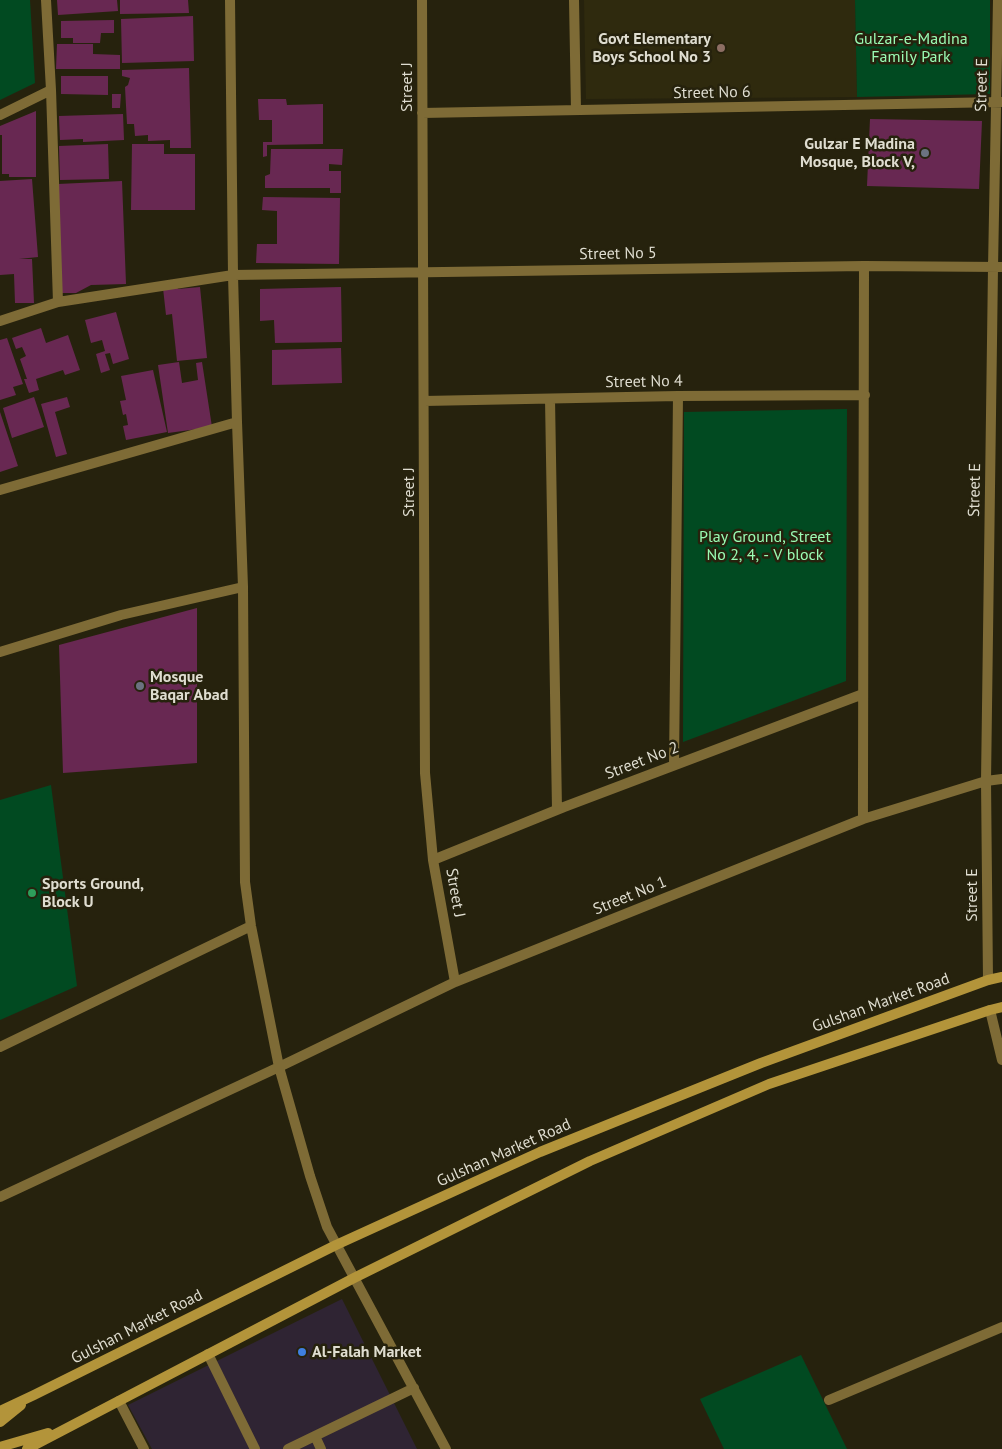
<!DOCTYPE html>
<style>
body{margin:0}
canvas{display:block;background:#26220d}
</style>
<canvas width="1002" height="1449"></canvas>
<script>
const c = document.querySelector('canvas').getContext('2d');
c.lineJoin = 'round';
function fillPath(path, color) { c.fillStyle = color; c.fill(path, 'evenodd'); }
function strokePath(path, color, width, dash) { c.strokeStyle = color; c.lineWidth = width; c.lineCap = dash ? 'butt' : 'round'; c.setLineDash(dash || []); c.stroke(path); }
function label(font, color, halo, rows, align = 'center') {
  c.font = font + ' "PT Sans",sans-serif'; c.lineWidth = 5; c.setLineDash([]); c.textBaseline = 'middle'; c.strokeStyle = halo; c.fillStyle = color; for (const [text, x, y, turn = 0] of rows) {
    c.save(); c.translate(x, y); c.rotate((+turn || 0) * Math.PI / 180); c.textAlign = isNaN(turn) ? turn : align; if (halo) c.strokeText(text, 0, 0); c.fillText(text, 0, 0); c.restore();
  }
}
const commercial = new Path2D(`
 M342 1299 417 1449H152L128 1405Z`);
const built = new Path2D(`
 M584 0H855L857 97 586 99Z`);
const green = new Path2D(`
 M0 0H30L35 83 0 100Z
 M855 0H990V94L857 97Z
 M847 409 846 681 683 742 684 412Z
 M51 785 77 986 0 1020V800Z
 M801 1355 847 1449H724L700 1399Z`);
const building = new Path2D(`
 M57 0H117L118 11 58 15Z
 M120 0H188L189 13 120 14Z
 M193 16 194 61 122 63 121 19Z
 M114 20V33H101L100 43H73V38H61V21Z
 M57 44H93V54L120 55V69H56Z
 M189 68 191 148H170V140L148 141V135L135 136 134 124H127L125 87 128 85 130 78 122 76V70Z
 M61 76H108V95L61 94Z
 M112 94H121L120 108H112Z
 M258 99H286L287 105 323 104V144L267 145V156L263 157V142H272V120H259Z
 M36 111V177H9V174H2V135H0V126Z
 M123 114 124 140 83 142V139L60 140 59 116Z
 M870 119 982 121 979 189 867 186Z
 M108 144 109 179 60 180 59 146Z
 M132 144H164V154H195V210H131Z
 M271 149H343L342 165 329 164V171H341V193H330V188H265V176L270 174Z
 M32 179 38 257 19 259H32L34 303H15L14 274 0 275V181Z
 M122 181 126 284 91 285 76 293H61L58 184Z
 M263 197 340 198 339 264 256 263 257 244H277V211L262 210Z
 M176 286 178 289 200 287 207 358 177 361 172 314 166 315 163 288Z
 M341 287 342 342 275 343 274 320 260 321V289Z
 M116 312 129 359 113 364 110 353 105 354 110 370 101 373 96 354 105 351 102 340 91 343 85 320Z
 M41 328 46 343 68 335 80 370 65 375 63 370 36 379 39 390 29 393 24 379H27L20 359 26 356 22 347 16 349 12 338Z
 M7 338 23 384 13 387 16 395 0 400V340Z
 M341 348 342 383 272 385V350Z
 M179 362 182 383 198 380 196 363 202 362 212 427 168 433 158 365Z
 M153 370 167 432 126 440 123 426 128 425 126 414 123 415 120 401 126 400 121 376Z
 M34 397 44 427 12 438 3 408Z
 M67 397 70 407 55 412 67 454 56 457 41 404Z
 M0 412 18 466 0 472Z
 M197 608V763L63 773 59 645Z`);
const street = new Path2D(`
 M46 0 51 90 58 302
 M230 0 233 275 237 422 243 587 245 882 251 926 279 1067 310 1176 327 1227 446 1449
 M422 0 425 773 433 860 455 982
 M574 0 576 110
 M422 113 1002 102
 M0 115 51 90
 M0 321 58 302 233 275 864 266 1002 267
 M550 399 557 809
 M424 401 678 396 865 395
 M0 490 237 422
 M0 652 121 615 243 587
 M674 765 678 396
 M863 819C862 635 865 451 864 266
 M433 860 564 807 863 694
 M988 980 986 781 993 268 998 0
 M990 1010 1002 1060
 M0 1047 251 926
 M0 1197 279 1067 455 982 863 819 986 781 1002 779
 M208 1354 255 1449
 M829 1400 1002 1327
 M119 1401 144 1449
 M315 1436 321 1449
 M288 1449 414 1388`);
const secondary = new Path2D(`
 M0 1411 34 1395 336 1245 540 1152 761 1063 988 980 1002 977
 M0 1422 21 1405
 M0 1447 48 1433
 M27 1449 354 1278 590 1161 769 1084 990 1010 1002 1007`);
const markers = [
 [721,48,5,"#8d6e63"],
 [925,153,5,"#6b7280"],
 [140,686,5,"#6b7280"],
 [32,893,5,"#2e9e5b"],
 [302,1352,5,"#3f7fe0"]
];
const poiNames = [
 ["Govt Elementary",711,39,"right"],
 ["Boys School No 3",711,57,"right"],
 ["Gulzar E Madina",915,144,"right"],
 ["Mosque, Block V,",915,162,"right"],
 ["Mosque",150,677],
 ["Baqar Abad",150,695],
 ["Sports Ground,",42,884],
 ["Block U",42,902],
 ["Al-Falah Market",312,1352]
];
const parkNames = [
 ["Gulzar-e-Madina",911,39],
 ["Family Park",911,57],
 ["Play Ground, Street",765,537],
 ["No 2, 4, - V block",765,555]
];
const streetNames = [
 ["Street E",982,85,-89],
 ["Street J",407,87,-90],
 ["Street No 6",712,93,-1],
 ["Street No 5",618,254,-1],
 ["Street No 4",644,382,-1],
 ["Street E",975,490,-89],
 ["Street J",409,492,-90],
 ["Street No 2",642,761,-21],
 ["Street J",455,893,80],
 ["Street E",972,895,-90],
 ["Street No 1",630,896,-22],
 ["Gulshan Market Road",881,1003,-20],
 ["Gulshan Market Road",504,1153,-24],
 ["Gulshan Market Road",137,1327,-27]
];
fillPath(commercial, '#2f2433');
fillPath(built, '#2f2a0e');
fillPath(green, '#014a21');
fillPath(building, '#682852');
strokePath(street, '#7e6b36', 10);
strokePath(secondary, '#b3943a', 10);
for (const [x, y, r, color] of markers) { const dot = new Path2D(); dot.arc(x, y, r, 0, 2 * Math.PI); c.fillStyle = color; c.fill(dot); strokePath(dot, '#26220d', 2); }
label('bold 16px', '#dfddd0', '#26220d', poiNames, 'left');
label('16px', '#9afcb4', '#26220d', parkNames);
label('16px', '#dfddd0', '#26220d', streetNames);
</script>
